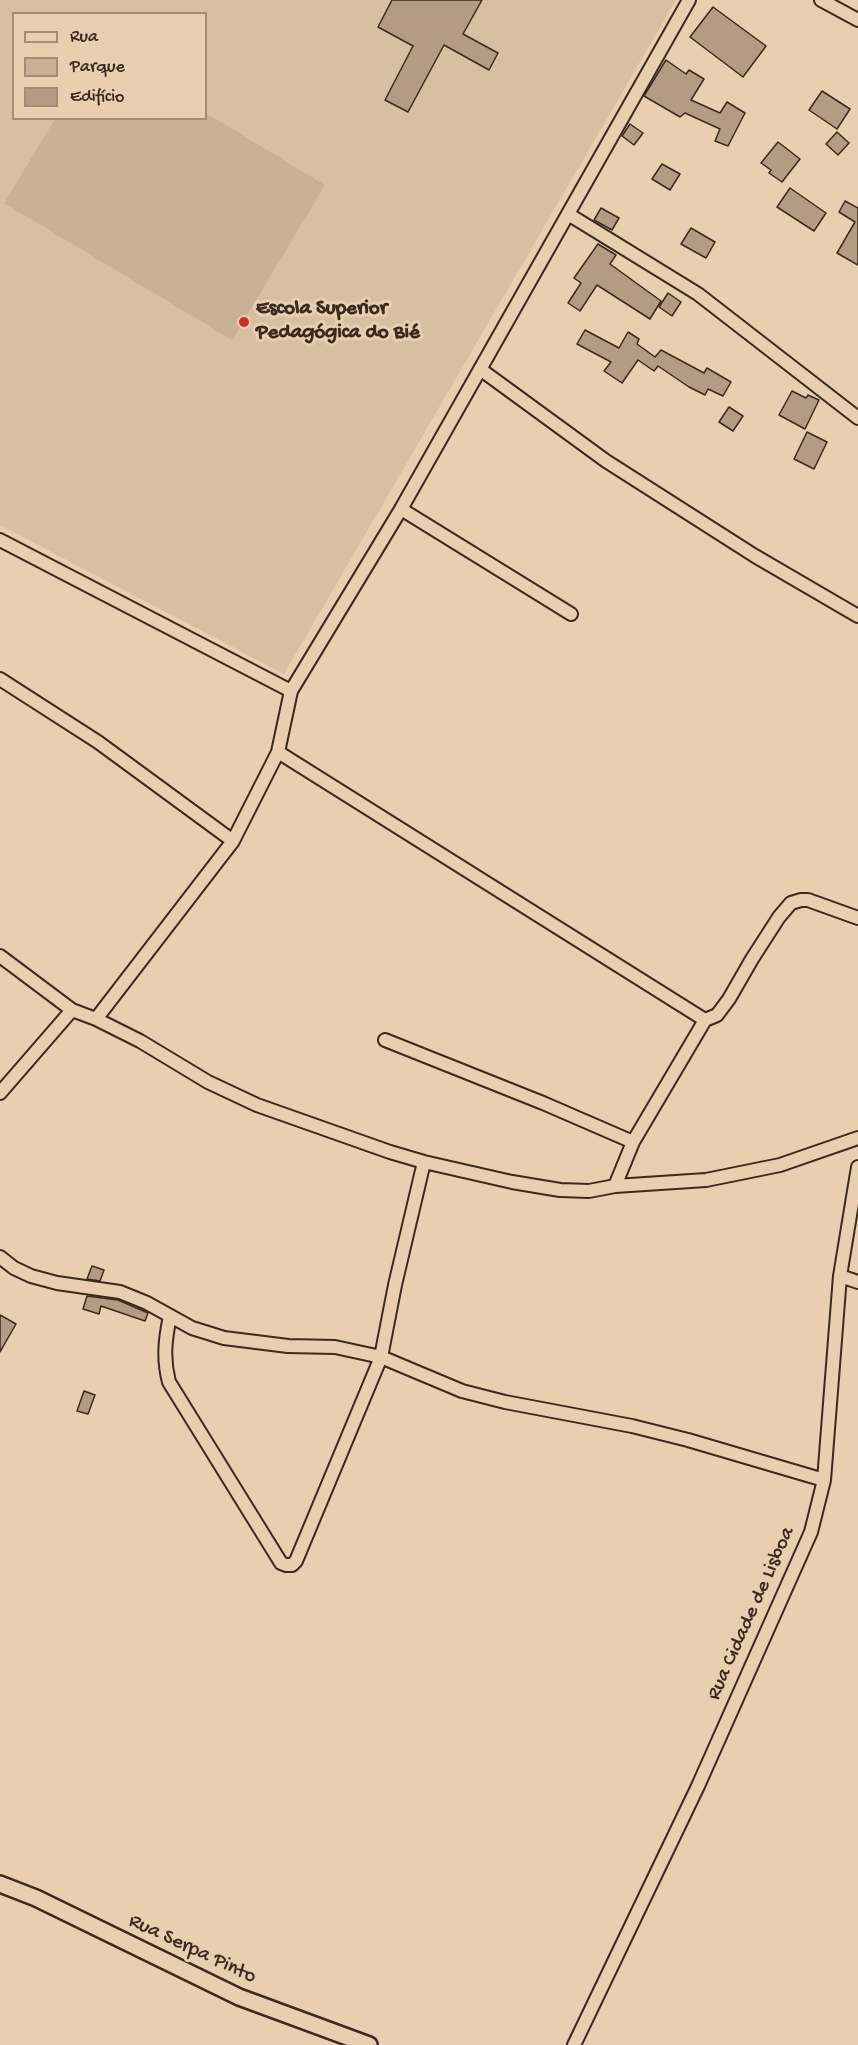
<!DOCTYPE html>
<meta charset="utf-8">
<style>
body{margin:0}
#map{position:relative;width:858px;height:2045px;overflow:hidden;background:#e7cfaf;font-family:"Gochi Hand",sans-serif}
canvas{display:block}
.legend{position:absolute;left:12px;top:12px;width:195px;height:108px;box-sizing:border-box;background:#e7cfaf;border:2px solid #a28d75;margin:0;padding:8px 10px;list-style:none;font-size:18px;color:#3b2a1e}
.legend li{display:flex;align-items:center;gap:12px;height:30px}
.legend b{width:30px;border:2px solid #a28d75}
</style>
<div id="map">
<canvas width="858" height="2045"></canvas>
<ul class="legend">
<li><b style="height:8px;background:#e7cfaf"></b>Rua</li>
<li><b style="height:16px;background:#c8b195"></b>Parque</li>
<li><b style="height:16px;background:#b39c82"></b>Edifício</li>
</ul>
</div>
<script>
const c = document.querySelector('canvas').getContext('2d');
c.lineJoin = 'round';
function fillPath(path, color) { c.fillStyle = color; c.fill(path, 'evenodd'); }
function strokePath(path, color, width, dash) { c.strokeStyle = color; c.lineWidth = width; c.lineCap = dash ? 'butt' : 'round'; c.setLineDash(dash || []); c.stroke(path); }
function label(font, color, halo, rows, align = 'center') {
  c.font = font + ' "Gochi Hand",sans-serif'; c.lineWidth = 6; c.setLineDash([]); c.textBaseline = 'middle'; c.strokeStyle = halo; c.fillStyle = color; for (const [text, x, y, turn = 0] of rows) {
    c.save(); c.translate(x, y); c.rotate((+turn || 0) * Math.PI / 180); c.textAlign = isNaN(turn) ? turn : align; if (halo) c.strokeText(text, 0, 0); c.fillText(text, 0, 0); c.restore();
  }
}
const built = new Path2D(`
 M0 0H676L284 674 0 525ZM14 14H206V118H14Z`);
const green = new Path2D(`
 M206 113 325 185 232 340 4 203 55 119 206 118Z`);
const building = new Path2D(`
 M392 0H482L463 34 498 53 489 70 444 45 408 112 385 100 413 46 378 27Z
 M713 7 766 46 743 77 690 37Z
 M666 60 686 74 689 70 704 79 691 100 720 113 727 102 745 113 728 146 715 141 720 129 685 113 680 117 644 96Z
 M822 91 850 109 837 129 809 110Z
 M630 124 643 133 634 145 622 136Z
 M837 132 849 143 838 155 826 144Z
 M778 142 800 159 782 182 769 173 771 170 761 163Z
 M662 164 680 174 670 190 652 179Z
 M790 188 826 213 814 231 777 207Z
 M845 201 858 208V265L837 253 855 222 839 212Z
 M601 208 619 218 612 230 594 220Z
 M691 228 715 242 706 258 681 244Z
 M598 244 616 255 610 264 661 301 650 319 597 285 580 311 568 303 581 283 574 278Z
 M668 293 681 302 672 316 659 307Z
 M585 330 619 348 628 332 639 339 637 344 655 357 661 350 704 373 707 368 731 382 723 396 708 389 705 395 689 387 658 366 654 371 638 360 622 383 604 371 611 362 577 344Z
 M792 391 806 398 808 395 819 400 805 429 779 415Z
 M729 407 743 416 733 431 719 422Z
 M807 432 827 442 814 469 794 459Z
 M92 1266 104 1270 100 1281 87 1279Z
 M87 1296 118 1300 148 1313 145 1321 101 1306 99 1314 83 1309Z
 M0 1315 16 1324 0 1352Z
 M84 1391 95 1395 88 1414 77 1411Z`);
const minor = new Path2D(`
 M821 0 858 20
 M568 214 698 294 858 418
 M480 369 606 461 755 556 858 616
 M401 509 571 614
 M0 540 291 691
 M0 679 98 742 233 841
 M278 752 705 1020
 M0 956 72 1010 96 1019 140 1041 208 1082 257 1105 390 1152 424 1162 512 1182 560 1190 589 1191 615 1186 706 1180 780 1165 858 1138
 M96 1019 233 841 278 752 291 691 401 509 689 0
 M385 1040 543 1103 633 1142
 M0 1093 72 1010
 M615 1186 633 1142 705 1020 717 1015 729 999 752 959 779 917 791 903 801 900H808L858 918
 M0 1257 14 1268 31 1276 57 1283 120 1292 147 1303 192 1328 224 1338 288 1346 335 1347 381 1357 462 1391 505 1402 632 1426 688 1440 824 1480
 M840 1276 858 1282
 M170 1316C165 1340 163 1359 169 1382L281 1563 286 1565H292L296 1561 381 1357 395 1285 424 1162
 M574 2045 698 1786 811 1532 824 1480 840 1276 858 1167`);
const tertiary = new Path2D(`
 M0 1884 36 1898 239 1997 369 2045`);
const markers = [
 [244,322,6,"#c8321e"]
];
const poiNames = [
 ["Escola Superior",256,310],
 ["Pedagógica do Bié",256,334]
];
const streetNames = [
 ["Rua Cidade de Lisboa",752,1614,-66],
 ["Rua Serpa Pinto",192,1950,25]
];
fillPath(built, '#d7c0a2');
fillPath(green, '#c8b195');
fillPath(building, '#b39c82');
strokePath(building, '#3b2a1e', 1.5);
strokePath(minor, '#3b2a1e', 16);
strokePath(tertiary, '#3b2a1e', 20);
strokePath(minor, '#e7cfaf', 12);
strokePath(tertiary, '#e7cfaf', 15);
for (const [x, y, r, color] of markers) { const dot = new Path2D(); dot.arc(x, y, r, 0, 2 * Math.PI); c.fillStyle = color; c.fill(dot); strokePath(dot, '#e7cfaf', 2); }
label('bold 21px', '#3b2a1e', '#e7cfaf', poiNames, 'left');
label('21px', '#3b2a1e', '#e7cfaf', streetNames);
</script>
